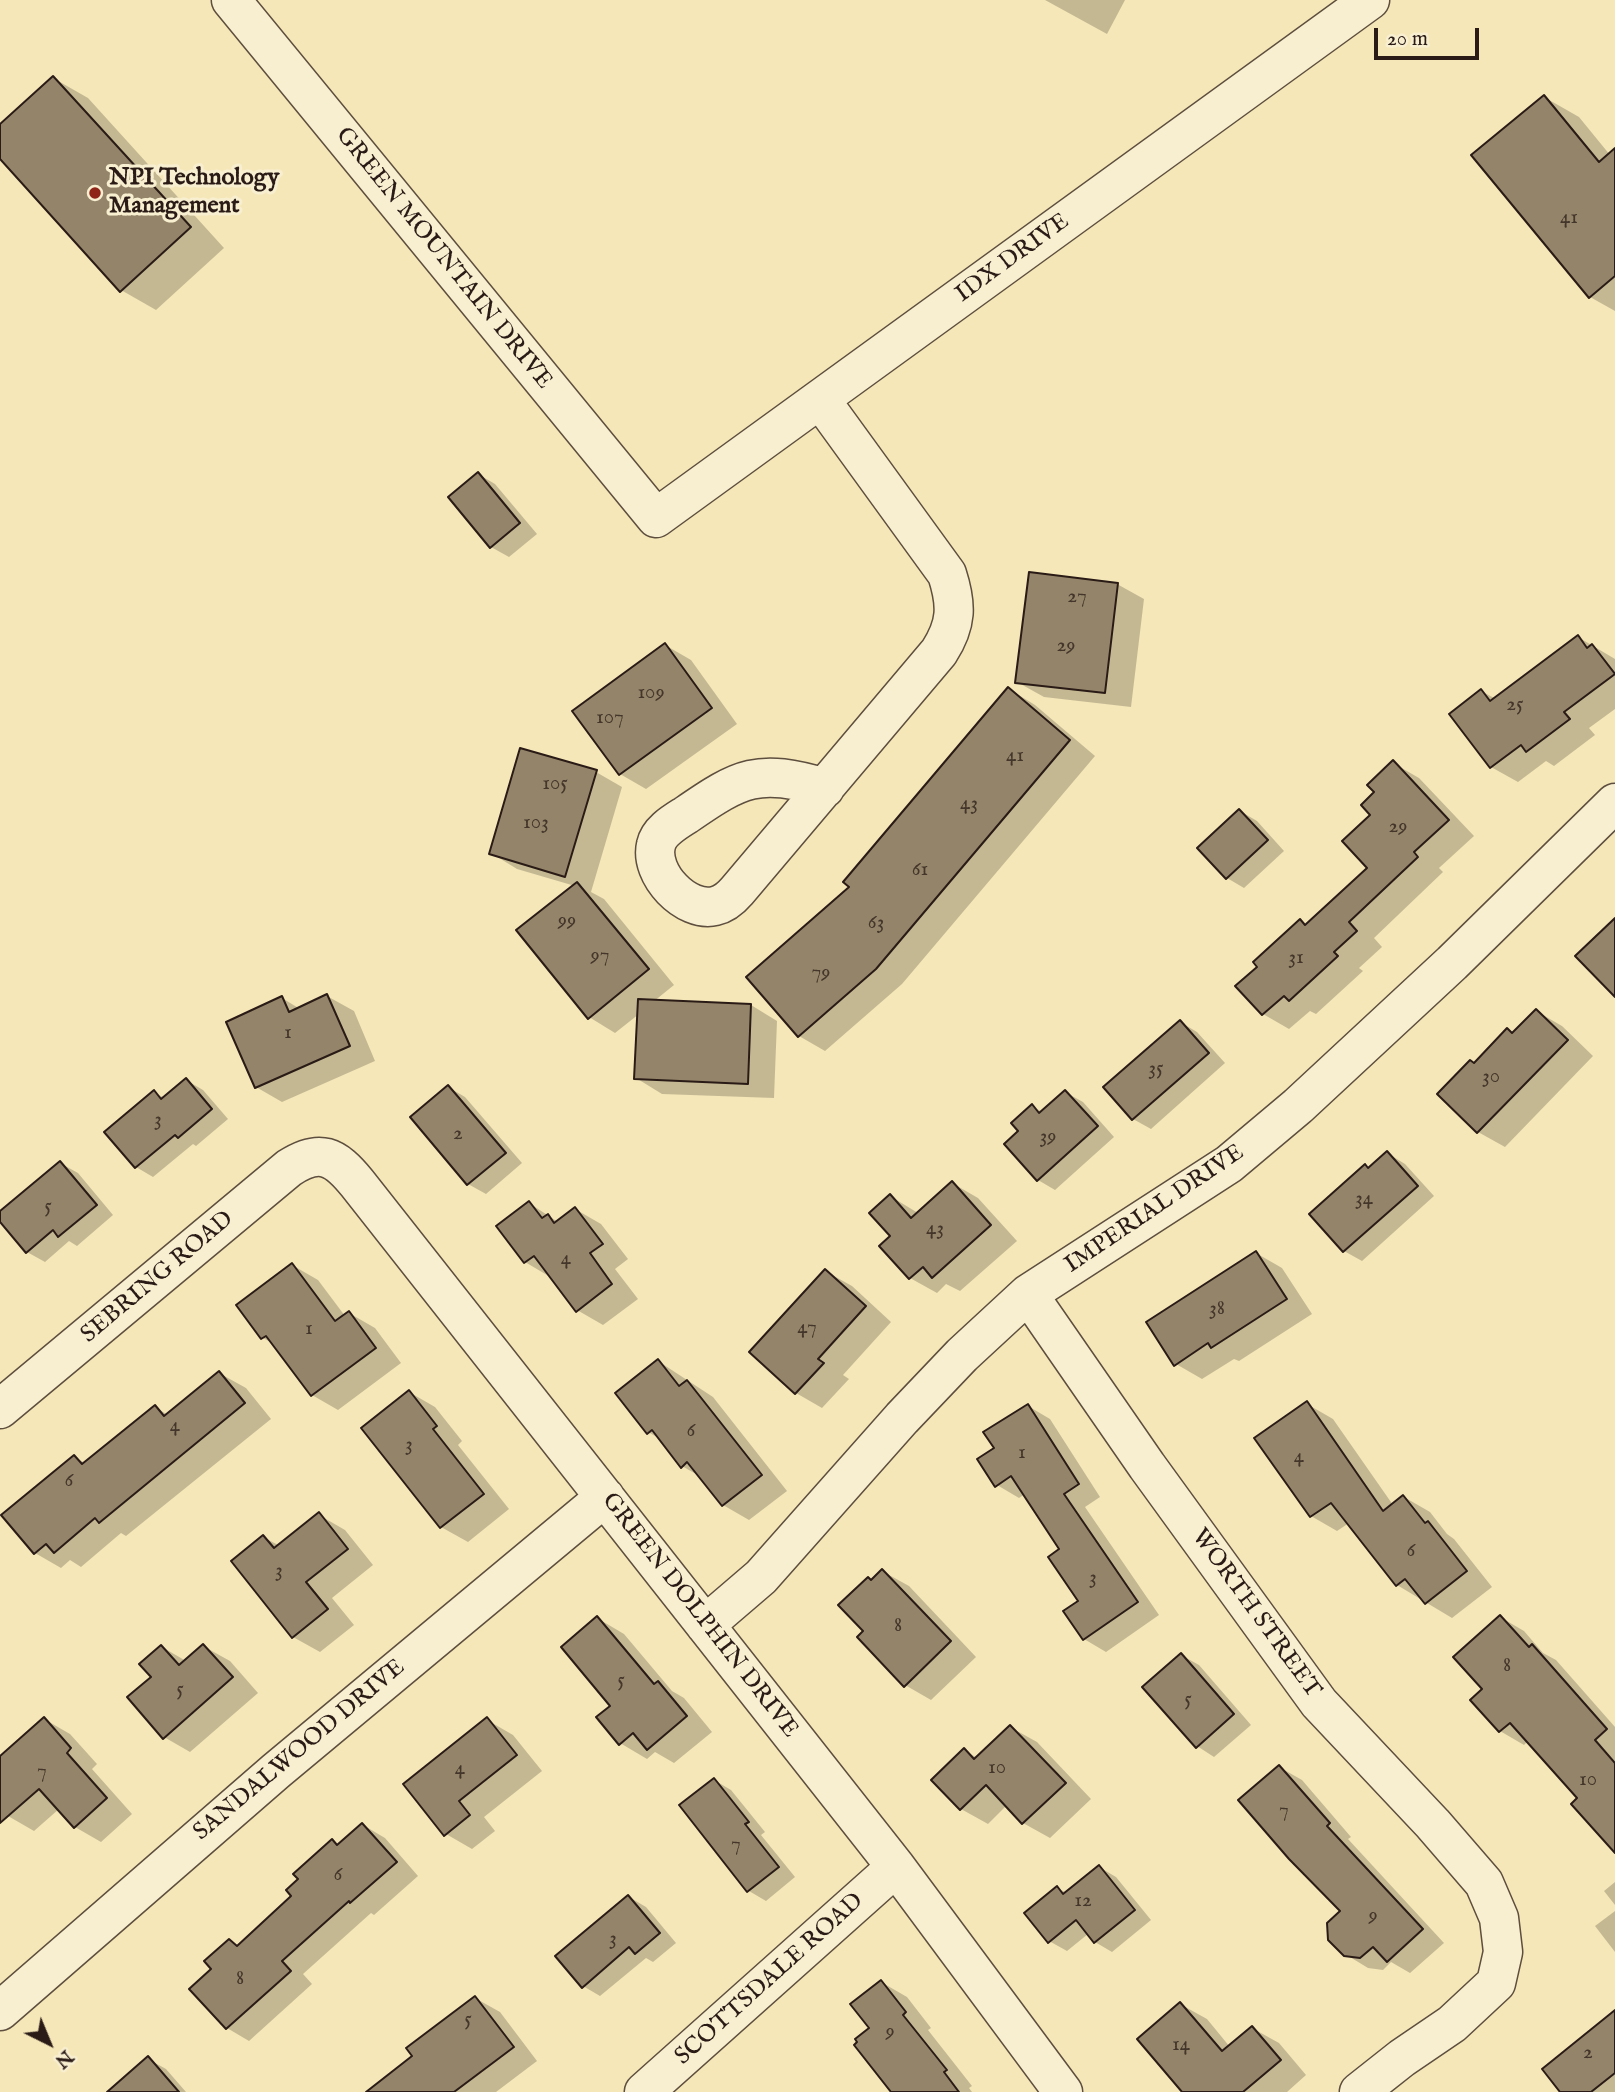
<!DOCTYPE html>
<style>
body{margin:0}
#map{position:relative;width:1615px;height:2092px;overflow:hidden;background:#f5e7b8;font-family:"IM FELL English",serif}
canvas{display:block}
.north{position:absolute;left:14px;top:2008px;width:70px;height:70px;-webkit-text-stroke:5px #f8efd1;paint-order:stroke;rotate:137deg;font-size:19px;font-weight:700;line-height:28px;text-align:center;color:#2a1b16}
.north::after{content:'';display:block;margin:auto;width:24px;height:32px;background:#2a1b16;clip-path:polygon(50% 0,100% 100%,50% 72%,0 100%)}
.scale{position:absolute;left:1374px;top:28px;width:105px;height:32px;box-sizing:border-box;border:4px solid #2a1b16;border-top:0;padding-left:9px;font-size:21px;line-height:24px;white-space:nowrap;color:#2a1b16;-webkit-text-stroke:5px #f8efd1;paint-order:stroke}
</style>
<div id="map">
<canvas width="1615" height="2092"></canvas>
<div class="north">N</div>
<div class="scale">20 m</div>
</div>
<script>
const c = document.querySelector('canvas').getContext('2d');
c.lineJoin = 'round';
function fillPath(path, color) { c.fillStyle = color; c.fill(path, 'evenodd'); }
function strokePath(path, color, width, dash) { c.strokeStyle = color; c.lineWidth = width; c.lineCap = dash ? 'butt' : 'round'; c.setLineDash(dash || []); c.stroke(path); }
function label(font, color, halo, rows, align = 'center') {
  c.font = font + ' "IM FELL English",serif'; c.lineWidth = 6; c.setLineDash([]); c.textBaseline = 'middle'; c.strokeStyle = halo; c.fillStyle = color; for (const [text, x, y, turn = 0] of rows) {
    c.save(); c.translate(x, y); c.rotate((+turn || 0) * Math.PI / 180); c.textAlign = isNaN(turn) ? turn : align; if (halo) c.strokeText(text, 0, 0); c.fillText(text, 0, 0); c.restore();
  }
}
const shadow = new Path2D(`
 M1045 0H1125L1107 34Z
 M53 78 88 98 224 248 156 310 121 290 0 157V127Z
 M1544 97 1579 117 1610 155 1615 151V311L1590 297Z
 M478 474 495 484 537 534 509 557 491 547 450 497Z
 M1117 584 1144 599 1131 707 1044 697 1017 682Z
 M1578 637 1615 659V709L1589 728 1595 735 1554 766 1546 761 1518 782 1491 767 1451 714 1481 691 1496 699Z
 M665 645 691 660 737 724 646 789 620 774Z
 M1009 689 1035 705 1095 756 902 984 825 1051 799 1036 851 887Z
 M1393 763 1419 778 1474 836 1439 868 1443 872 1374 938 1382 947 1359 968 1363 971 1316 1014 1310 1011 1289 1029 1263 1014 1260 967 1300 921 1307 925 1369 868 1376 792Z
 M596 772 622 787 591 892 604 899 674 985 653 1002 751 1005 777 1021 774 1098 662 1094 636 1078 639 1014 615 1033 589 1017 575 886 517 869 491 853Z
 M1240 811 1257 821 1284 851 1244 888 1227 878Z
 M327 996 354 1011 375 1061 282 1102 256 1087 282 998 300 1009Z
 M1536 1011 1562 1026 1593 1056 1505 1147 1478 1132 1475 1064 1507 1030 1514 1034Z
 M1180 1022 1197 1032 1225 1063 1151 1129 1133 1119 1106 1087Z
 M186 1080 203 1090 228 1119 196 1146 193 1144 153 1177 136 1167 154 1092 164 1098Z
 M448 1087 465 1097 522 1163 486 1194 468 1184Z
 M1065 1092 1083 1102 1114 1137 1055 1190 1038 1180 1020 1132 1032 1106 1042 1112Z
 M1387 1153 1405 1164 1434 1196 1362 1261 1344 1251 1312 1214 1365 1166 1370 1169Z
 M60 1163 78 1173 113 1215 77 1246 69 1241 45 1262 27 1252 0 1219V1213Z
 M952 1183 978 1198 1017 1241 960 1291 946 1284 937 1293 910 1278 882 1246 893 1236 890 1196 918 1213Z
 M529 1203 558 1222 575 1209 601 1224 628 1259 615 1269 638 1299 603 1325 577 1310 552 1278 525 1262Z
 M1256 1253 1282 1268 1312 1314 1239 1361 1234 1359 1202 1379 1176 1364Z
 M292 1265 318 1280 345 1316 349 1313 375 1328 401 1363 338 1410 312 1395 274 1344 263 1338Z
 M825 1271 852 1286 891 1322 843 1375 849 1379 822 1408 796 1393 751 1352Z
 M658 1361 713 1397 787 1491 749 1520 723 1505 701 1477 682 1466 662 1440 648 1432Z
 M219 1373 246 1388 271 1419 126 1536 121 1533 81 1567 70 1560 61 1568 35 1553 74 1457 85 1463 155 1407 168 1415Z
 M409 1392 435 1407 462 1441 458 1445 509 1509 468 1542 441 1527Z
 M1307 1404 1333 1419 1393 1505 1404 1497 1430 1512 1447 1534 1454 1539 1492 1587 1452 1618 1397 1585 1349 1523 1337 1531 1311 1516Z
 M1028 1406 1050 1419 1100 1497 1085 1507 1159 1615 1106 1652 1084 1639 1081 1601 1061 1550 1025 1494 1019 1498 997 1485 996 1449Z
 M319 1515 345 1530 373 1565 332 1598 354 1625 320 1652 293 1637 233 1561 263 1537 280 1546Z
 M882 1571 909 1586 976 1657 931 1700 905 1685 865 1631Z
 M1500 1617 1524 1631 1543 1653 1556 1660 1615 1727V1850L1579 1798 1528 1741 1524 1745 1500 1731 1484 1689Z
 M597 1618 624 1634 672 1691 684 1698 712 1732 674 1763 655 1752 647 1759 620 1743Z
 M203 1646 230 1661 258 1693 190 1752 164 1737 153 1677 162 1647 186 1661Z
 M1181 1655 1199 1665 1251 1725 1214 1757 1197 1746Z
 M44 1719 70 1734 97 1764 92 1769 132 1814 101 1842 75 1827 59 1809 34 1831 8 1816 0 1807V1758Z
 M487 1720 513 1735 542 1771 484 1817 495 1831 472 1849 446 1834Z
 M1010 1727 1037 1742 1091 1799 1050 1838 1023 1823 1007 1805 988 1824 961 1809 964 1750 977 1758Z
 M1279 1767 1302 1780 1351 1837 1348 1839 1444 1943 1410 1973 1391 1962 1383 1970 1368 1968 1345 1954 1343 1911Z
 M714 1780 731 1790 765 1832 761 1835 795 1877 766 1901 749 1891Z
 M363 1825 385 1838 418 1876 374 1915 371 1913 303 1974 312 1984 249 2041 227 2028 192 1989 213 1969 230 1941 239 1946 293 1896 300 1880 332 1842 339 1846Z
 M1099 1867 1116 1877 1151 1920 1112 1952 1095 1942 1088 1934 1067 1951 1049 1941 1057 1888 1067 1893Z
 M1615 1882V1905L1604 1891Z
 M629 1897 646 1907 676 1943 653 1962 646 1958 600 1996 583 1986Z
 M1615 1911V1952L1595 1926Z
 M881 1982 907 1997 931 2028 928 2030 972 2086 969 2088 972 2092H893L872 2028Z
 M475 1998 500 2012 537 2061 496 2092H370L414 2056Z
 M1180 2004 1207 2019 1230 2047 1252 2028 1279 2043 1306 2075 1287 2092H1184Z
 M1615 2031V2092H1562Z
 M148 2059 166 2069 186 2092H110Z`);
const building = new Path2D(`
 M53 76 191 227 120 292 0 159V124Z
 M1544 95 1599 162 1615 148V276L1589 298 1471 155Z
 M478 472 520 523 490 548 448 497Z
 M1029 572 1118 583 1105 693 1015 683Z
 M1578 635 1587 648 1592 644 1615 674 1564 712 1570 719 1526 752 1521 745 1490 768 1449 714 1481 689 1490 701Z
 M665 643 712 708 619 775 572 711Z
 M1008 687 1070 740 876 969 798 1037 746 977 849 887 843 882Z
 M520 748 597 770 565 877 489 854Z
 M1393 760 1449 820 1414 852 1418 857 1349 922 1357 931 1334 952 1338 956 1289 1001 1284 996 1262 1015 1235 986 1257 967 1253 962 1300 919 1305 925 1367 868 1342 841 1370 815 1361 805 1374 792 1367 785Z
 M1239 809 1268 840 1226 879 1197 848Z
 M577 882 649 969 588 1019 516 930Z
 M1615 918V997L1575 956Z
 M327 994 350 1046 255 1088 226 1022 282 996 289 1012Z
 M638 999 751 1004 748 1084 634 1079Z
 M1536 1009 1568 1040 1477 1133 1437 1094 1470 1060 1474 1063 1507 1028 1512 1033Z
 M1180 1020 1209 1053 1132 1120 1103 1087Z
 M186 1078 212 1109 178 1138 175 1135 135 1168 104 1132 154 1090 161 1099Z
 M448 1085 506 1153 467 1185 410 1117Z
 M1065 1090 1098 1126 1037 1181 1004 1144 1018 1131 1011 1123 1032 1104 1039 1113Z
 M1387 1151 1418 1186 1343 1252 1309 1214 1365 1164 1368 1168Z
 M60 1161 97 1205 58 1237 53 1230 26 1253 0 1222V1211Z
 M952 1181 991 1225 932 1278 923 1267 909 1279 879 1246 890 1236 869 1213 890 1194 911 1218Z
 M529 1201 542 1218 548 1214 554 1223 575 1207 603 1244 590 1253 612 1284 576 1312 534 1256 524 1263 496 1226Z
 M1256 1251 1287 1299 1211 1348 1208 1343 1174 1366 1146 1322Z
 M292 1263 335 1321 349 1311 376 1348 311 1396 266 1336 261 1339 236 1305Z
 M825 1269 866 1306 818 1359 824 1363 795 1394 749 1352Z
 M658 1359 679 1386 687 1380 762 1475 722 1506 687 1462 681 1468 652 1430 647 1434 615 1393Z
 M219 1371 245 1403 99 1523 95 1518 54 1553 46 1544 34 1554 1 1515 74 1455 82 1464 155 1405 164 1416Z
 M409 1390 437 1426 433 1429 484 1494 440 1528 361 1428Z
 M1307 1401 1383 1511 1403 1495 1425 1523 1428 1521 1467 1571 1425 1604 1405 1579 1396 1586 1331 1503 1310 1517 1254 1438Z
 M1028 1404 1079 1484 1064 1494 1138 1602 1083 1640 1063 1611 1078 1601 1048 1557 1059 1549 1011 1476 995 1487 977 1459 994 1448 983 1432Z
 M319 1512 348 1549 306 1582 328 1609 292 1638 231 1561 263 1535 274 1548Z
 M882 1569 951 1641 904 1687 857 1637 863 1631 838 1605 868 1577 871 1580Z
 M1500 1615 1529 1647 1532 1644 1607 1729 1595 1740 1615 1763V1853L1571 1804 1577 1798 1510 1723 1499 1732 1470 1700 1482 1689 1453 1657Z
 M597 1616 654 1684 658 1681 687 1716 647 1750 633 1733 619 1745 596 1717 610 1706 561 1647Z
 M203 1644 233 1677 163 1739 127 1697 151 1677 139 1664 161 1645 179 1665Z
 M1181 1653 1234 1714 1196 1748 1142 1687Z
 M44 1717 71 1748 67 1753 107 1798 74 1828 39 1789 0 1823V1756Z
 M487 1717 517 1755 459 1801 470 1815 444 1836 403 1784Z
 M1010 1725 1066 1783 1022 1824 986 1785 960 1810 931 1780 964 1748 974 1759Z
 M1279 1765 1330 1823 1327 1826 1423 1929 1387 1962 1373 1947 1360 1958 1344 1956 1328 1940 1327 1923 1340 1911 1289 1859 1238 1800Z
 M714 1778 749 1822 745 1824 779 1867 747 1892 679 1805Z
 M362 1823 397 1862 350 1903 349 1901 282 1961 291 1971 226 2029 189 1989 211 1969 204 1961 229 1939 237 1946 291 1896 286 1890 298 1879 293 1874 332 1839 337 1845Z
 M1099 1865 1135 1910 1094 1943 1076 1920 1048 1943 1024 1913 1057 1886 1063 1894Z
 M628 1895 660 1933 635 1954 629 1947 582 1988 555 1956Z
 M881 1980 906 2012 903 2015 947 2070 944 2072 959 2092H891L854 2045 857 2042 855 2039 869 2028 850 2004Z
 M475 1996 514 2047 454 2092H366L412 2056 406 2048Z
 M1180 2002 1222 2051 1252 2026 1281 2060 1243 2092H1182L1137 2039Z
 M1615 2010V2073L1591 2092H1560L1542 2069Z
 M148 2056 179 2092H107Z`);
const street = new Path2D(`
 M231 0 656 518 1370 0
 M820 399 947 574C957 605 957 624 939 652L737 891C731 898 724 904 715 906 686 913 649 874 656 845 659 831 675 822 686 815 741 777 758 768 825 788
 M1028 1294 1147 1466 1319 1703 1433 1824 1484 1883 1499 1918 1503 1952 1496 1983 1452 2024 1402 2058 1359 2092
 M0 1409 289 1168C320 1148 335 1156 357 1183L896 1867 1063 2092
 M705 1625 761 1577 902 1418 962 1355 1028 1294 1229 1164 1298 1106 1452 963 1615 803
 M0 2011 276 1771 605 1497
 M644 2092 896 1867`);
const markers = [
 [95,193,7,"#8f2418"]
];
const numberNames = [
 ["41",1569,219],
 ["27",1077,598],
 ["29",1066,647],
 ["109",651,694],
 ["25",1515,706],
 ["107",610,719],
 ["41",1015,757],
 ["105",555,785],
 ["43",969,805],
 ["103",536,824],
 ["29",1398,828],
 ["61",920,871],
 ["99",567,922],
 ["63",876,924],
 ["97",600,957],
 ["31",1296,959],
 ["79",821,974],
 ["1",288,1034],
 ["35",1156,1070],
 ["30",1491,1078],
 ["3",158,1121],
 ["2",458,1135],
 ["39",1048,1138],
 ["34",1364,1200],
 ["5",48,1208],
 ["43",935,1230],
 ["4",566,1260],
 ["38",1217,1310],
 ["47",807,1329],
 ["1",309,1330],
 ["4",175,1427],
 ["6",691,1432],
 ["3",409,1446],
 ["1",1022,1454],
 ["4",1299,1458],
 ["6",69,1482],
 ["6",1411,1552],
 ["3",279,1572],
 ["3",1093,1579],
 ["8",898,1627],
 ["8",1507,1667],
 ["5",621,1682],
 ["5",180,1691],
 ["5",1188,1701],
 ["10",997,1769],
 ["4",460,1770],
 ["7",42,1773],
 ["10",1588,1781],
 ["7",1284,1812],
 ["7",736,1846],
 ["6",338,1876],
 ["12",1083,1902],
 ["9",1373,1917],
 ["3",613,1940],
 ["8",240,1980],
 ["5",468,2021],
 ["9",890,2033],
 ["14",1181,2046],
 ["2",1588,2054]
];
const poiNames = [
 ["NPI Technology",109,179],
 ["Management",109,207]
];
const streetNames = [
 ["GREEN MOUNTAIN DRIVE",443,259,51],
 ["IDX DRIVE",1013,259,-36],
 ["IMPERIAL DRIVE",1155,1210,-34],
 ["SEBRING ROAD",158,1278,-40],
 ["WORTH STREET",1255,1614,54],
 ["GREEN DOLPHIN DRIVE",699,1616,52],
 ["SANDALWOOD DRIVE",300,1751,-40],
 ["SCOTTSDALE ROAD",770,1980,-42]
];
fillPath(shadow, '#0003');
fillPath(building, '#94856a');
strokePath(building, '#2a1b16', 2);
strokePath(street, '#5d4e3e', 41);
strokePath(street, '#f8efd1', 38);
for (const [x, y, r, color] of markers) { const dot = new Path2D(); dot.arc(x, y, r, 0, 2 * Math.PI); c.fillStyle = color; c.fill(dot); strokePath(dot, '#f8efd1', 2.5); }
label('21px', '#44362b', null, numberNames);
label('bold 24px', '#2a1b16', '#f8efd1', poiNames, 'left');
label('24px', '#2a1b16', '#f8efd1', streetNames);
</script>
